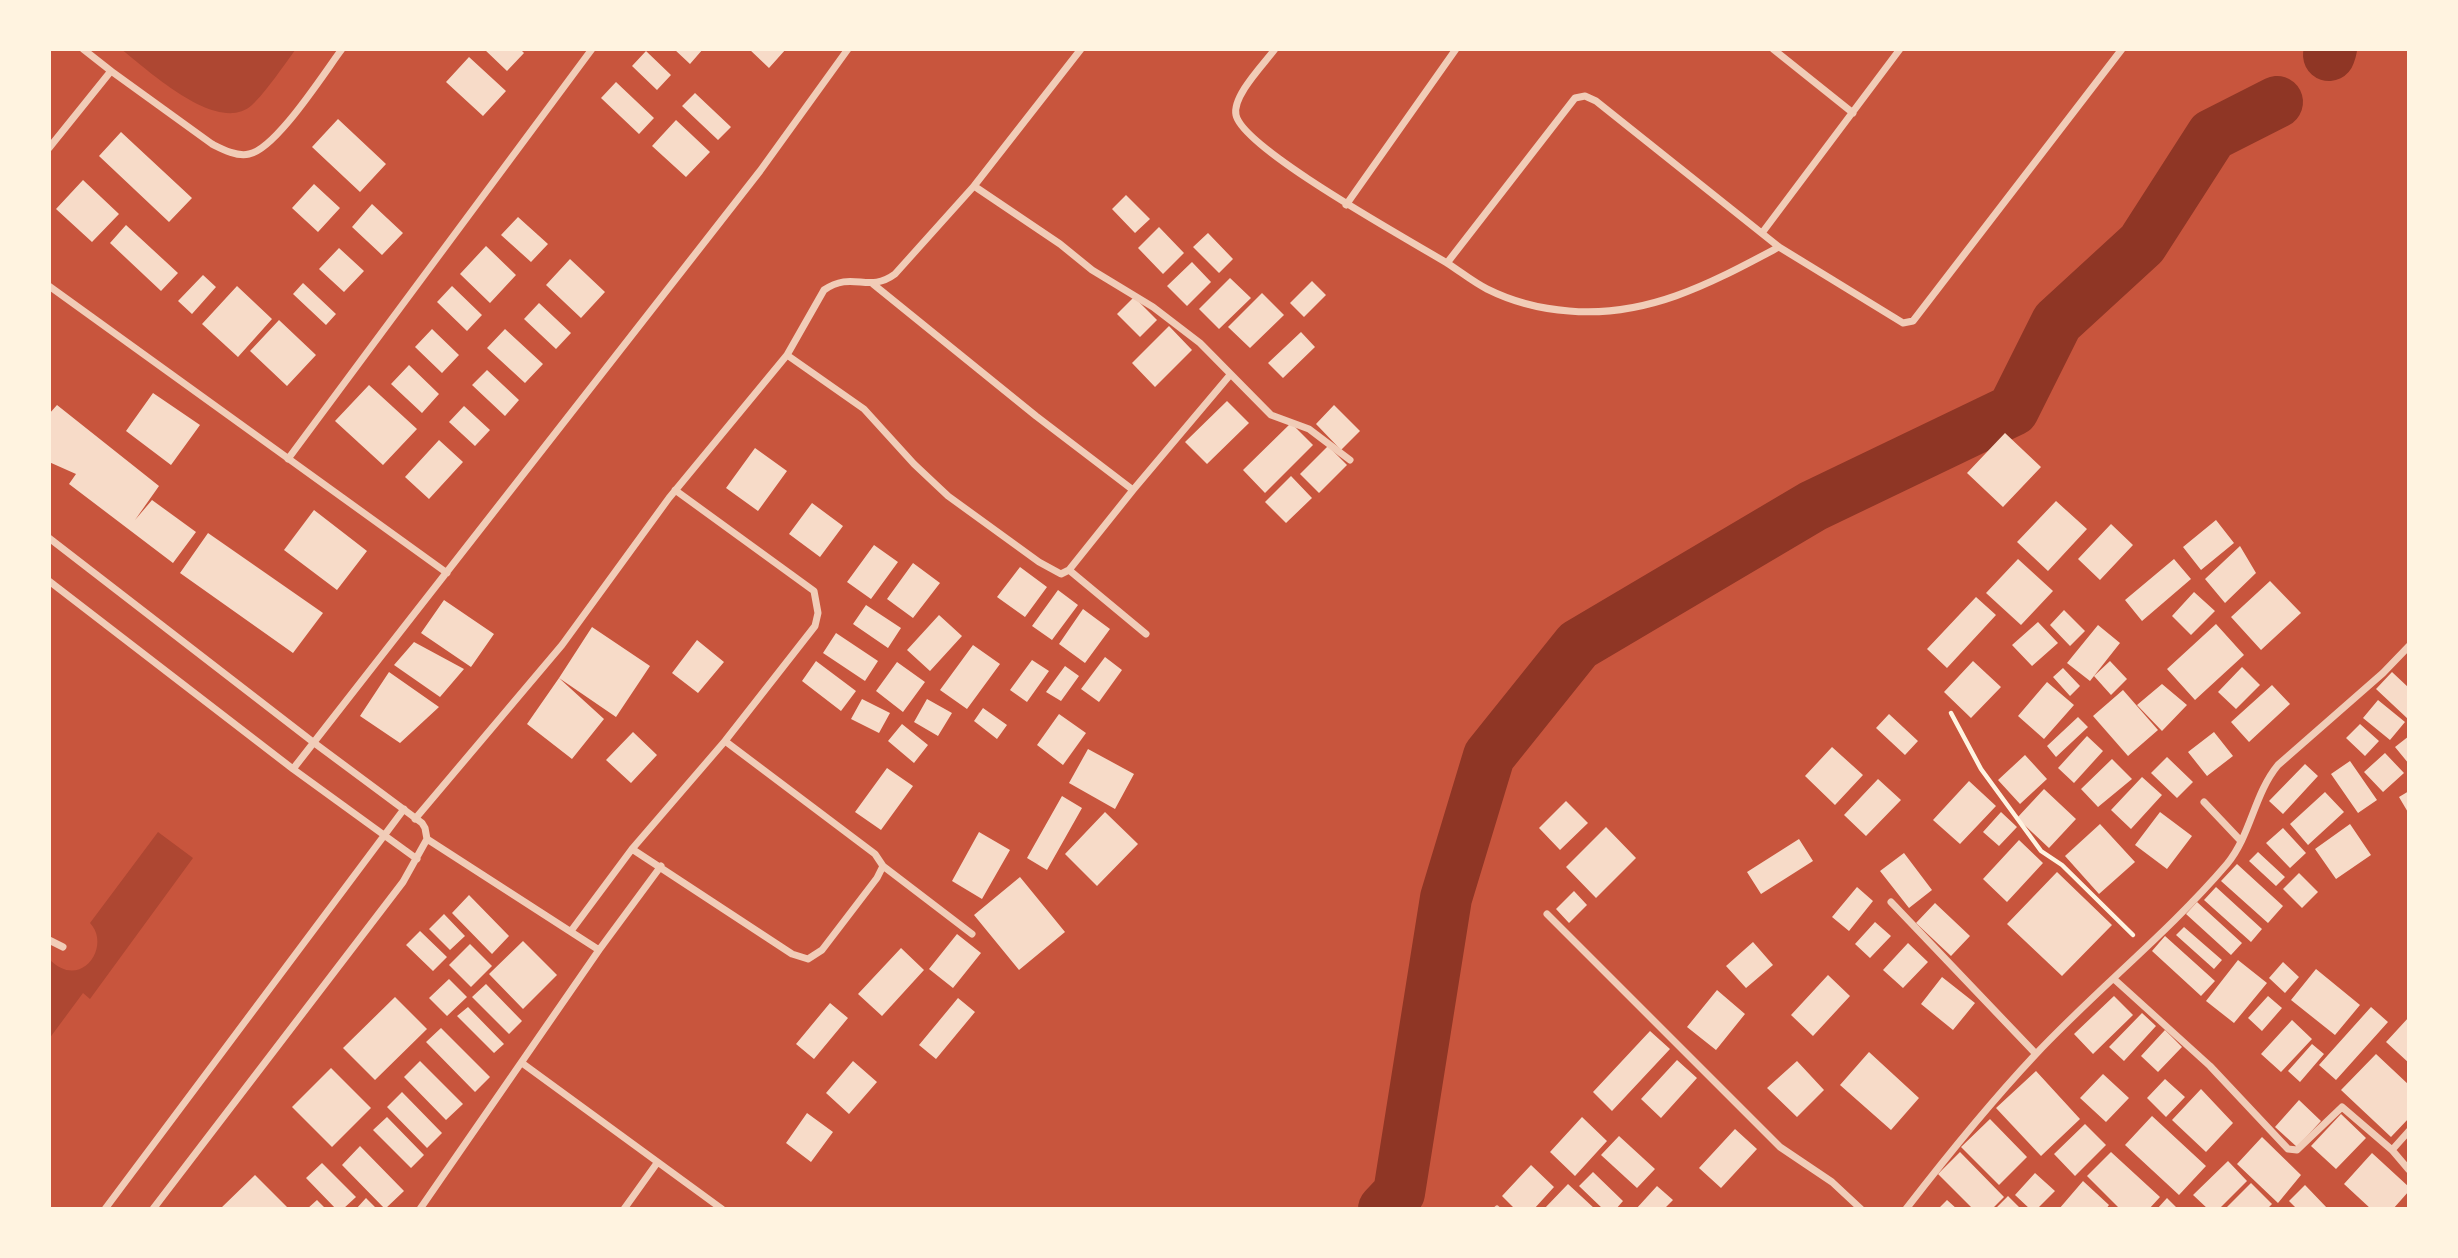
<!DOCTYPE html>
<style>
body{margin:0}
#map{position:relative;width:2458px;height:1258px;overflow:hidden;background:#c8553d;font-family:Poppins,sans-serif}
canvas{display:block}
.frame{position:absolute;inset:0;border:51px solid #fff3e0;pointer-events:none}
</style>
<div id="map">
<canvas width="2458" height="1258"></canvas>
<div class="frame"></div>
</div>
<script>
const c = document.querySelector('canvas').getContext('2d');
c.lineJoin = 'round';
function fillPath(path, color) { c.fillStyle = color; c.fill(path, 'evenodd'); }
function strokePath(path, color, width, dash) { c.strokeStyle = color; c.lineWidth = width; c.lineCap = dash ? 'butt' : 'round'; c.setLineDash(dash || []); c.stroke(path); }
const green = new Path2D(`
 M121 49H296C284 65 266 92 252 105 218 136 148 70 121 49Z
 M158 832 193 858 90 999 83 993 49 1039V959C81 992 112 946 90 923Z`);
const river = new Path2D(`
 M2329 55 2331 49
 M1384 1209 1399 1193 1446 898 1489 756 1578 645 1813 506 2013 410 2057 322 2142 244 2212 135 2277 102`);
const building = new Path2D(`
 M484 49H520L524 53 507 71Z
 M674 49H703L690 64Z
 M749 49H786L769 68Z
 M646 51 671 75 657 90 632 66Z
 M469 57 506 91 483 116 446 82Z
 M616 82 654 118 639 134 601 98Z
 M695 93 731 127 718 140 682 106Z
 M338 119 386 164 360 192 312 147Z
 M676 120 710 152 686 177 652 146Z
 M121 132 192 198 169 222 99 156Z
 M83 180 119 214 92 242 56 209Z
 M314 184 340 208 318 232 292 208Z
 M1126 195 1150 219 1135 233 1112 209Z
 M372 204 403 233 382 255 352 227Z
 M518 217 548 244 531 262 501 235Z
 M126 225 178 273 161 291 110 243Z
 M1159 227 1184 253 1163 274 1138 248Z
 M1208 233 1233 259 1219 273 1193 247Z
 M486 246 516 275 490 303 460 274Z
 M339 248 364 271 344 292 319 269Z
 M570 259 605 292 581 318 546 285Z
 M1192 262 1211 282 1187 306 1167 286Z
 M203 275 216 287 192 314 178 301Z
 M1230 278 1251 298 1219 329 1199 309Z
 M1312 281 1326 295 1304 317 1290 303Z
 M303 283 336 314 326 325 293 294Z
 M237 286 272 319 238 357 202 324Z
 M452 286 482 315 467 331 437 302Z
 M1262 293 1284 315 1250 348 1228 327Z
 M1134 297 1157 320 1140 337 1117 314Z
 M539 303 571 333 556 349 524 319Z
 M279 320 316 355 287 386 250 351Z
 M1169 326 1192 350 1155 387 1132 363Z
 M432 329 459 355 442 373 415 347Z
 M505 329 543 364 525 383 487 348Z
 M1301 332 1315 347 1283 378 1268 363Z
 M409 365 439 394 422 413 391 384Z
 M487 370 519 400 505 416 472 385Z
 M369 385 417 429 383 465 335 421Z
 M153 393 200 425 171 465 126 431Z
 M1227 401 1249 423 1207 464 1185 442Z
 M57 405 159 486 135 520 152 500 196 532 173 563 69 484 76 474 49 462V414Z
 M1334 405 1360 431 1341 450 1316 424Z
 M464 406 490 430 475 446 449 422Z
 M1291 423 1313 445 1265 493 1243 470Z
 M2005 433 2041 467 2003 507 1967 473Z
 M439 440 463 462 429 499 405 477Z
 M1328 446 1347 465 1319 493 1300 474Z
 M755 448 787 471 758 511 726 488Z
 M1291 476 1312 498 1286 523 1265 502Z
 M2056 501 2087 529 2048 571 2017 542Z
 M812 503 843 526 820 557 789 534Z
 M314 510 367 551 337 590 284 550Z
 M2216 520 2234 543 2201 570 2183 547Z
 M2111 524 2133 545 2100 580 2078 559Z
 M208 533 323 613 293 653 180 573Z
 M874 545 898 562 871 599 847 582Z
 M2240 546 2256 573 2225 603 2205 579Z
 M2018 559 2053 591 2021 625 1986 593Z
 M2174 559 2191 579 2142 621 2125 600Z
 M913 563 940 583 913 618 887 599Z
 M1020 567 1047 587 1025 617 997 597Z
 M2270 581 2301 613 2261 650 2231 617Z
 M1058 590 1078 605 1052 640 1032 626Z
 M2194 592 2215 611 2191 635 2172 616Z
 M1976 597 1996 615 1947 668 1927 649Z
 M444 600 494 634 471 667 421 633Z
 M866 605 901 628 888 648 853 624Z
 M1083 609 1110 629 1085 663 1059 644Z
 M2064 610 2085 631 2070 646 2050 625Z
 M939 615 962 636 930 671 907 650Z
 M2038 622 2058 643 2032 666 2012 645Z
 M2216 624 2244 655 2195 700 2167 669Z
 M2098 625 2120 643 2090 681 2067 663Z
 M592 627 650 666 616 717 559 678Z
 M836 633 878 661 865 681 823 653Z
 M697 640 724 662 698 693 672 673Z
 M414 642 464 669 440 697 394 665Z
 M973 645 1000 664 967 709 940 690Z
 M1105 657 1122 670 1099 702 1081 689Z
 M1032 660 1049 671 1027 702 1010 690Z
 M816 661 856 691 841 711 802 681Z
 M1973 661 2001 687 1971 718 1944 692Z
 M2110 661 2127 679 2111 695 2094 676Z
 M897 662 925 682 903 712 876 691Z
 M1065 666 1079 676 1061 701 1046 692Z
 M2242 667 2260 685 2236 709 2218 692Z
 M2063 668 2080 686 2070 696 2053 677Z
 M389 672 439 707 400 743 360 716Z
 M2392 672 2409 688 2408 719 2376 689Z
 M559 678 604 719 572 759 527 724Z
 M2047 682 2074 705 2044 739 2018 716Z
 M2162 684 2187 705 2162 731 2137 705Z
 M2272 685 2290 704 2249 742 2231 722Z
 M2123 690 2158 730 2128 756 2093 716Z
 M862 699 890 713 879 733 851 719Z
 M927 699 952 713 938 736 914 722Z
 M2378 700 2405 722 2390 740 2363 718Z
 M983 708 1007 725 997 739 974 721Z
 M1059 714 1086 733 1063 765 1037 745Z
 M1889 714 1918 741 1905 755 1876 728Z
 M2078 717 2088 727 2056 757 2047 746Z
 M902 724 928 745 914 763 888 741Z
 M2360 724 2379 741 2365 756 2346 738Z
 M633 732 657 755 631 783 606 760Z
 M2214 732 2233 756 2207 776 2188 752Z
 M2087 736 2103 751 2074 783 2058 768Z
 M2409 736V764L2395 747Z
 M1832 747 1863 775 1835 805 1805 776Z
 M1088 749 1134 774 1115 809 1069 783Z
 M2385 753 2404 773 2383 792 2364 772Z
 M2025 755 2047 779 2020 804 1998 780Z
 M2167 757 2193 782 2177 798 2151 773Z
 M2112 759 2132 779 2098 807 2081 789Z
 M2350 761 2377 800 2358 813 2331 774Z
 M2305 764 2318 776 2283 814 2269 801Z
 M887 768 913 786 881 830 855 812Z
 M2142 777 2162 795 2131 829 2111 810Z
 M1878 779 1901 800 1866 836 1844 815Z
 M1969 781 1996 806 1960 844 1933 820Z
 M2044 789 2076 819 2049 848 2017 818Z
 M2409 791V814L2399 797Z
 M2325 792 2344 812 2308 845 2290 824Z
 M1062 796 1082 808 1047 870 1027 858Z
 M1566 801 1588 823 1560 850 1539 828Z
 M1105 812 1138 844 1097 886 1065 854Z
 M2001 812 2017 827 1999 846 1983 832Z
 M2160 812 2192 836 2167 869 2135 845Z
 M2100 824 2135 862 2099 894 2065 856Z
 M2350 824 2371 855 2336 879 2315 849Z
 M1606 827 1636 858 1596 898 1566 867Z
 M2283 828 2306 853 2290 868 2266 843Z
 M979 832 1010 850 982 899 952 881Z
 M1799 839 1813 861 1761 894 1747 872Z
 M2019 840 2043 863 2007 902 1983 879Z
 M2258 852 2285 877 2276 886 2249 861Z
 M1904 853 1932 890 1909 908 1880 871Z
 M2237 864 2283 906 2268 923 2221 881Z
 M2057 872 2112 925 2062 976 2007 924Z
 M2299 873 2318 892 2302 908 2283 889Z
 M1020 877 1065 932 1019 970 974 915Z
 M1857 887 1873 901 1849 931 1832 917Z
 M2216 887 2262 929 2251 942 2204 900Z
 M1574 891 1587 905 1569 923 1556 909Z
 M469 895 509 936 492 954 452 913Z
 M2197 902 2242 943 2231 955 2186 914Z
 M1935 903 1970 936 1951 956 1916 923Z
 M444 914 465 936 450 950 429 929Z
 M1875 922 1891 936 1870 958 1855 944Z
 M2184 927 2222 960 2214 969 2176 935Z
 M420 931 447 957 433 971 406 945Z
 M957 934 981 953 953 988 929 969Z
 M2165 936 2215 981 2201 996 2152 951Z
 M523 941 557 975 523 1009 489 974Z
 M1753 942 1773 965 1746 988 1726 966Z
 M1908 943 1928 962 1903 988 1883 970Z
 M470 944 492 966 471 987 449 965Z
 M901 948 924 970 882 1016 858 994Z
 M2238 960 2267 983 2234 1023 2206 1001Z
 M2283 962 2299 977 2285 993 2269 978Z
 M2316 969 2360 1005 2335 1035 2291 1000Z
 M1828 975 1850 996 1813 1036 1791 1015Z
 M1942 977 1975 1003 1953 1030 1921 1004Z
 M449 979 467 997 447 1016 429 998Z
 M486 984 522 1021 509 1034 472 997Z
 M1717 990 1745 1014 1716 1050 1687 1027Z
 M2114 996 2133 1015 2093 1054 2074 1034Z
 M2268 996 2282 1008 2262 1031 2248 1018Z
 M395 997 427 1029 375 1080 343 1048Z
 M958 998 975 1012 936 1059 919 1045Z
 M830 1003 848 1018 814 1059 796 1044Z
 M468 1007 504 1044 494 1053 457 1016Z
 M2371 1007 2388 1022 2336 1080 2319 1065Z
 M2142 1013 2156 1026 2124 1061 2109 1047Z
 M2409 1017V1063L2386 1042Z
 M2292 1020 2312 1039 2281 1072 2261 1054Z
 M441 1028 490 1077 475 1092 426 1042Z
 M2165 1030 2182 1047 2158 1072 2141 1056Z
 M1650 1031 1670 1049 1612 1111 1593 1092Z
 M2312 1044 2324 1054 2300 1082 2288 1071Z
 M1869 1052 1919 1098 1891 1130 1840 1085Z
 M2376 1054 2409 1085V1118L2391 1137 2341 1090Z
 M1677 1060 1697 1078 1661 1118 1641 1099Z
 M420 1061 463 1104 446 1120 404 1077Z
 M853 1061 877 1082 849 1114 826 1093Z
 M1797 1061 1824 1090 1797 1117 1767 1088Z
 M331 1068 371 1108 332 1147 292 1107Z
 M2036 1071 2080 1119 2041 1156 1996 1108Z
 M2103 1074 2129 1098 2106 1122 2080 1098Z
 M2165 1079 2185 1097 2166 1117 2147 1098Z
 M2201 1089 2233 1123 2206 1152 2172 1120Z
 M402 1092 442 1133 427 1148 387 1107Z
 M2299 1100 2321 1121 2297 1147 2275 1127Z
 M807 1113 833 1132 811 1162 786 1143Z
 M2341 1114 2366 1138 2336 1169 2311 1146Z
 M2152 1116 2206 1166 2179 1195 2125 1145Z
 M387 1117 424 1155 411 1168 373 1130Z
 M1582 1117 1607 1141 1575 1176 1550 1152Z
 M1990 1119 2027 1157 1999 1185 1961 1147Z
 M2085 1124 2106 1145 2075 1176 2054 1154Z
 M1735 1129 1757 1149 1721 1188 1699 1168Z
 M1619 1136 1655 1169 1637 1188 1601 1155Z
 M2262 1137 2301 1175 2278 1203 2237 1164Z
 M360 1146 404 1191 385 1209 342 1165Z
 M1960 1152 2004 1197 1992 1209H1973L1938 1174Z
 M2111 1152 2160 1197 2149 1209H2120L2087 1176Z
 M2372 1153 2409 1187V1191L2393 1209H2371L2344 1184Z
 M2228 1161 2247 1181 2219 1209H2208L2193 1195Z
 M322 1163 356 1197 343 1209H336L306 1178Z
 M1531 1165 1554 1187 1534 1209H1515L1502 1196Z
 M1593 1172 1623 1201 1616 1209H1603L1579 1186Z
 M2035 1173 2055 1191 2037 1209H2030L2015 1195Z
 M255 1175 289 1209H220Z
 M2083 1181 2109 1205 2106 1209H2059Z
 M2251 1183 2272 1204 2267 1209H2225Z
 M1568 1184 1595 1209H1544Z
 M2305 1185 2328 1209H2297L2289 1201Z
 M1657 1186 1673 1200 1664 1209H1636Z
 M2008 1196 2021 1209H1995Z
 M366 1198 377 1209H356Z
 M2167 1198 2178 1209H2157Z
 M317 1200 326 1209H307Z
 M1947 1200 1957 1209H1938Z`);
const path = new Path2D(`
 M1951 713 1981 769 2041 851 2062 865 2133 935`);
const service = new Path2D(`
 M1497 1208 1498 1209`);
const minor = new Path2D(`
 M83 49 111 71
 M1275 49C1264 64 1232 96 1236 115 1243 149 1411 241 1447 263 1461 272 1473 282 1487 289 1513 302 1541 309 1569 311 1648 318 1713 282 1779 247
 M1773 49 1853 113
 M49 148 111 71 212 144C222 149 237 157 249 154 276 149 324 73 342 49
 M974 186 1060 244 1092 270 1153 307 1200 343 1271 415 1309 429 1350 460
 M1346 205 1456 49
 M1762 233 1900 49
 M1447 263 1575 98 1585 96 1596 101 1779 247 1903 323 1913 321 2122 49
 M873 284 1036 416 1133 490
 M49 286 447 573
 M787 355 864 409 914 464 948 496 1039 562 1061 574 1069 570 1133 490 1230 375
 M288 459 592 49
 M49 538 313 742 422 823 425 828 427 839 403 882 153 1209
 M1069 570 1146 634
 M49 581 293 769 417 859
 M293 769 760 171 848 49
 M2204 802 2240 840
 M415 819 562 645 669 498 787 355 824 290C853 270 868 294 895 274L974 186 1081 49
 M632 849 792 954 808 959 822 950 877 878 883 866 875 854 725 741
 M883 866 972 934
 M1891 902 2036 1054
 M1547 914 1780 1147 1832 1182 1861 1209
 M571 931 632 849 725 741 815 626 818 613 814 591 675 490
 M49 940 63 947
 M599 950 661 866
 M2114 979 2210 1066 2288 1149 2297 1150 2342 1107 2392 1150 2409 1170
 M522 1063 722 1209
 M2392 1150 2409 1131
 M105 1209 404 809
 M420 1209 599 950 427 839
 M624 1209 657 1163
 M1906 1209C1947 1156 1989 1104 2035 1055 2097 989 2168 933 2227 864 2251 835 2254 794 2278 765L2383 673 2409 646`);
fillPath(green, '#ae4732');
strokePath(river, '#8f3625', 52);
fillPath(building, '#f7dbc8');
strokePath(path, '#fff3e0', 4.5);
strokePath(service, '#f1ccb7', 5);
strokePath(minor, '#f1ccb7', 7);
</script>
